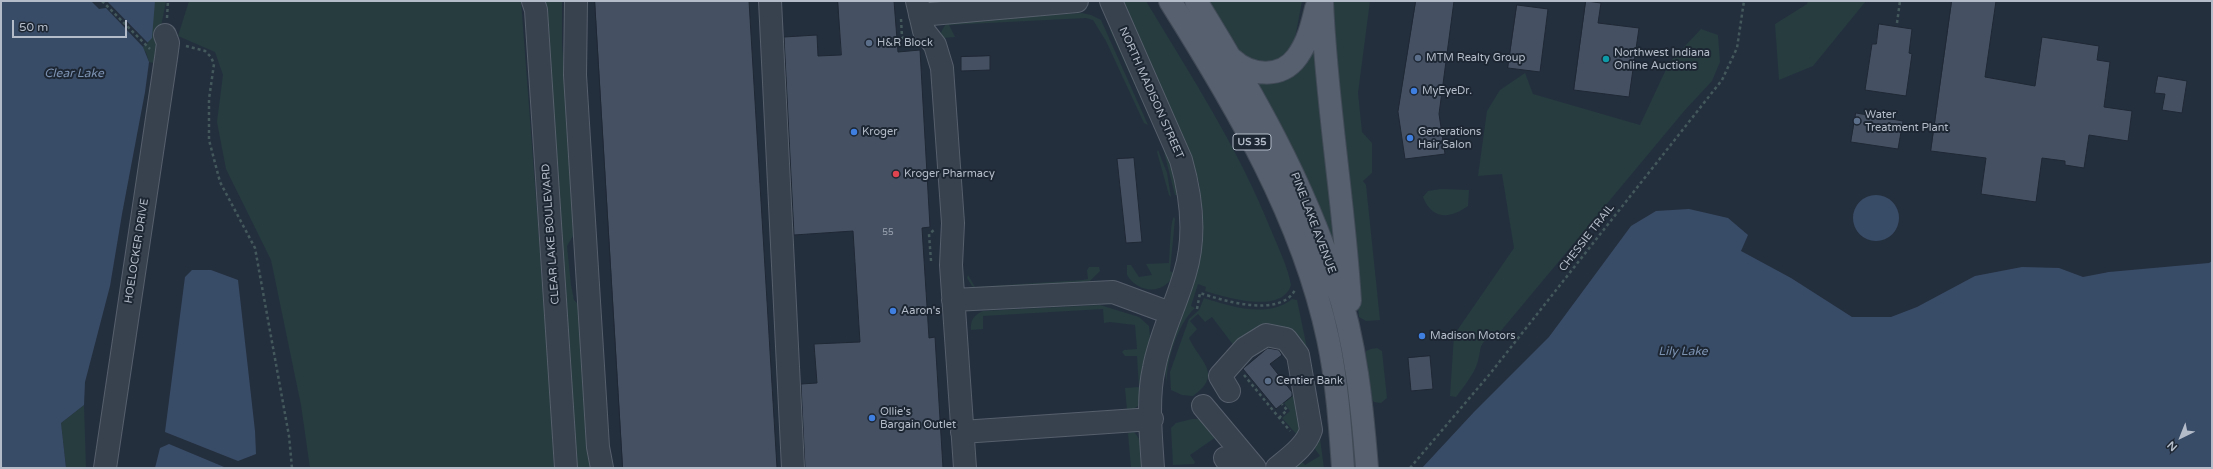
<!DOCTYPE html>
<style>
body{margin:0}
#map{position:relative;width:2213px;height:469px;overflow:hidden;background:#242f3e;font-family:"Varela Round",sans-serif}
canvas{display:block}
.frame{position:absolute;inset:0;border:2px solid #b4bcc9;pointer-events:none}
.north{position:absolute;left:2161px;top:417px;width:40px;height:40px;-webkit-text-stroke:3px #1d2633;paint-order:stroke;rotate:223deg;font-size:11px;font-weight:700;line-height:16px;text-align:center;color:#b4bcc9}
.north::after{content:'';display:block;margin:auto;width:14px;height:18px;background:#b4bcc9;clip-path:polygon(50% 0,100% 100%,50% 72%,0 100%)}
.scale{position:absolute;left:12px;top:20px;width:115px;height:18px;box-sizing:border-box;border:2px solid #b4bcc9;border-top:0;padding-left:5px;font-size:12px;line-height:14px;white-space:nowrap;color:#b4bcc9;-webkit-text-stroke:3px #1d2633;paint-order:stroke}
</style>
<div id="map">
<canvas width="2213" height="469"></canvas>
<div class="frame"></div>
<div class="north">N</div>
<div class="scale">50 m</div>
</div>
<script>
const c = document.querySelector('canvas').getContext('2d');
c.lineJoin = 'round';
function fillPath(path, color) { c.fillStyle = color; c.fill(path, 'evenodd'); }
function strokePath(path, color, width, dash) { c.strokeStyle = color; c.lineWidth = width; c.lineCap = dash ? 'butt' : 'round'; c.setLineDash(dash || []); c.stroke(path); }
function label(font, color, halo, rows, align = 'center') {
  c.font = font + ' "Varela Round",sans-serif'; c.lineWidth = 4; c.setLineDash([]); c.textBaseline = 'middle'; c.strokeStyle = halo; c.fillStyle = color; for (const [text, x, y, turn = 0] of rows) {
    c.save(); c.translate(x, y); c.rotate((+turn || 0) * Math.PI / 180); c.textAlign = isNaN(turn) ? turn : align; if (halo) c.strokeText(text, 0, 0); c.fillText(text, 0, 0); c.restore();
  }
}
const green = new Path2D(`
 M91 1H166L154 63 149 62 146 52Z
 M189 1H521L551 396 554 468H310L301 405 271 260 226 169 217 122 223 75 215 52 178 36Z
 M544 1H562V43L573 204V236L567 246 571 285 574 300 581 307 593 468H577Z
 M1123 1H1146C1191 76 1239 149 1271 230 1278 247 1288 267 1291 285 1282 315 1225 297 1205 291L1206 287 1198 284 1191 306 1195 308C1178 323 1165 363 1167 385L1165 370 1175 333 1199 264 1203 214 1199 183 1190 153Z
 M1209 1H1302L1293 49 1279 62 1257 64 1241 53Z
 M1329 1H1370L1358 93 1362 132 1372 143V173L1363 181 1366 185 1380 320 1366 321 1359 317Z
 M1808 1H1866L1813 66 1779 80 1775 24 1807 4Z
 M1082 13 1091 15 1101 20 1148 125 1144 123 1106 41 1093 20 1086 18 949 25 955 37 942 38C939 32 944 27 948 22Z
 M1109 28 1114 34 1152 119 1151 121Z
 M1701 29 1718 35 1720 62 1712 81 1685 110 1500 332C1472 343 1485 351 1474 371 1469 380 1462 389 1456 397L1450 396 1454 335 1514 248 1502 174 1478 176 1487 111 1500 90 1525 73 1533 94 1640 125 1669 63Z
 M1314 42 1337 255 1310 186 1259 84Z
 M1163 148 1170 162 1177 195H1175Z
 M1158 150 1167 173 1171 197 1169 195 1157 152Z
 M1441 189 1469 190 1468 206C1450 219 1432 220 1423 197L1428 191Z
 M1174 217 1175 219 1170 271 1174 273C1167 294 1139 295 1127 275V265H1131L1139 277 1152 275 1146 264 1169 263C1170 254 1170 221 1174 217Z
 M1089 267H1099L1100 271 1090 281 1079 283 978 289 972 286 967 278 968 275 975 287 1083 280 1088 279 1087 270Z
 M1204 298C1229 306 1268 319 1292 299L1297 300 1309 358 1324 468H1290L1298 457 1305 465 1320 456 1313 446 1299 346H1234L1212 317 1205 322 1198 314 1190 321 1197 329 1189 338C1200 362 1224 374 1193 396L1182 395 1171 390 1170 372 1189 319 1199 310Z
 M1100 305 1139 317 1149 326 1150 337 1138 406 1130 411 1127 410 1125 388 1139 387 1137 356H1125L1122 352 1124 350 1137 349 1135 325 1110 322 1104 323 1103 309 983 316V329L971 330C970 320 974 315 983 311Z
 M1377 348 1382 351 1387 398 1381 403 1374 402 1372 399 1366 355V351L1371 349Z
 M1294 395 1302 421 1299 437 1282 418 1290 411 1284 403Z
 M84 405 86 468H66L61 423Z
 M1192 419H1202L1216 437 1190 455 1195 462 1194 464 1173 465 1171 428 1176 423Z
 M1134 432C1144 442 1141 455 1141 468H1131L1128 433Z`);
const water = new Path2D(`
 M1 1H155L152 38 143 47 149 62 145 92 122 214 110 286 85 382 84 405 61 423 66 468H1Z
 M1853 218a23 23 0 1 1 46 0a23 23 0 1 1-46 0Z
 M1689 209 1728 218 1748 235 1741 251 1791 278 1852 317H1891L1917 307 1975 276 2022 267 2059 268 2083 277 2109 272 2209 263 2212 261V468H1422L1474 412 1549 337 1631 226 1656 211Z
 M192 270H211L238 280 255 431 256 454 238 461 165 432 185 277Z
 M169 444 224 467 226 468H155L160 448Z`);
const pier = new Path2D(`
 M91 1H107L148 43 143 47 106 8 99 9Z`);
const building = new Path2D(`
 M595 1H749L777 468H623Z
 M838 1H894L898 52 920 50 930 227 922 228 929 338 935 337 943 468H805L801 384 817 383 814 344 860 342 853 231 794 235 784 37 817 35 818 56 841 55Z
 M1416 1H1454L1439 114 1445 154 1405 159 1398 112Z
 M1586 1 1601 3 1598 23 1639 28 1629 97 1574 90Z
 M1952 1H1996L1985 77 2035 86 2042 37 2099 46 2097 60 2110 62 2104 107 2132 111 2128 141 2089 135 2084 168 2065 165V161L2042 158 2036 202 1981 194 1986 158 1931 151Z
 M1517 5 1548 9 1540 72 1508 68Z
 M1879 24 1912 29 1909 53 1912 54 1906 96 1865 90 1872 44H1876Z
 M990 56V70L961 71V57Z
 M2158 76 2187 81 2182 113 2162 110 2165 94 2155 93Z
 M1856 113 1903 121 1898 149 1851 142Z
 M1134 158 1142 242 1126 243 1117 159Z
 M1268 348 1279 350 1282 355 1270 364 1292 392V396L1276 409 1243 369Z
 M1430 356 1433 389 1411 391 1408 358Z`);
const path = new Path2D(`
 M102 1 150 49
 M167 18 168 1
 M901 19 902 37 909 43
 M1897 23 1900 1
 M186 46 205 51 211 57 214 64 209 99V140L220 182 255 248 289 436 292 468
 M931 261 929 234 934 230
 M1197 309 1200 293C1224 301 1280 318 1295 290
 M1244 375 1290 431
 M1279 418 1287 410 1282 404
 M1410 468 1489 375 1722 80 1737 48 1744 1`);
const minor = new Path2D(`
 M533 1 536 10 566 468
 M576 1 575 75 598 447 602 468
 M770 1 793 468
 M917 1 924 31 935 45 942 68 953 223 951 265 965 468
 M1111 1 1181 160C1191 195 1196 237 1185 273 1176 305 1160 335 1154 368 1147 398 1151 438 1153 468
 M920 15 1077 1
 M953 300 1113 292 1170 313
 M1229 391 1220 376 1245 348 1266 335 1286 339 1298 355 1311 430C1306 446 1290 457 1277 468
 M1203 406 1255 468
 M962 432 1152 419
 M1225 458 1232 468
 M105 468 166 58 168 43 165 35`);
const major = new Path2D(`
 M1170 1C1236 106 1302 217 1328 339 1337 381 1340 425 1343 468
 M1196 1C1252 92 1303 180 1336 283 1356 342 1362 406 1367 468
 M1322 1C1326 101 1344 201 1350 301
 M1232 59C1250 76 1281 79 1297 57 1308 42 1312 25 1316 8`);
const markers = [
 [869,43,4,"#5c6f8a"],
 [1418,58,4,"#5c6f8a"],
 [1606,59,4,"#0f9aa8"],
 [1414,91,4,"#3f7fe0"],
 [1857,121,4,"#5c6f8a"],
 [854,132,4,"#3f7fe0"],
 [1410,138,4,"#3f7fe0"],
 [896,174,4,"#e0444e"],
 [893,311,4,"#3f7fe0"],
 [1422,336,4,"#3f7fe0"],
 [1268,381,4,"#5c6f8a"],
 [872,418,4,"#3f7fe0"]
];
const numberNames = [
 ["55",888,233]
];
const shields = [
 [1252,142,38]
];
const shieldNames = [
 ["US 35",1252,142]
];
const poiNames = [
 ["H&R Block",877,43],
 ["Northwest Indiana",1614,53],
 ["Online Auctions",1614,66],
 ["MTM Realty Group",1426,58],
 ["MyEyeDr.",1422,91],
 ["Water",1865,115],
 ["Treatment Plant",1865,128],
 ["Kroger",862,132],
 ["Generations",1418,132],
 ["Hair Salon",1418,145],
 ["Kroger Pharmacy",904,174],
 ["Aaron's",901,311],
 ["Madison Motors",1430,336],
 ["Centier Bank",1276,381],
 ["Ollie's",880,412],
 ["Bargain Outlet",880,425]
];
const streetNames = [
 ["NORTH MADISON STREET",1151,93,66],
 ["PINE LAKE AVENUE",1313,223,69],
 ["CLEAR LAKE BOULEVARD",551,234,-94],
 ["CHESSIE TRAIL",1587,238,-52],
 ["HOELOCKER DRIVE",137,251,-81]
];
const waterNames = [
 ["Clear Lake",74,74],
 ["Lily Lake",1683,352]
];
fillPath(green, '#263c3f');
fillPath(water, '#394c67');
fillPath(pier, '#242f3e');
fillPath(building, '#455162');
strokePath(building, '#1f2835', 1);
strokePath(minor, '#565f6c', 24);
strokePath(major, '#414a57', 24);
strokePath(path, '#44595c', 2.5, [3, 3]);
strokePath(minor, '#38414e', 22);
strokePath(major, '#56606e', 22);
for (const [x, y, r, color] of markers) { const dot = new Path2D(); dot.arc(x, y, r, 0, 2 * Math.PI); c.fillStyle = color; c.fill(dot); strokePath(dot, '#1d2633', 1.5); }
label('9px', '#98a1af', null, numberNames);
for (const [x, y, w] of shields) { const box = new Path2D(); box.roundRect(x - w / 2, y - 8, w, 16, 3); c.fillStyle = '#1d2633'; c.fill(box); strokePath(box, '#b4bcc9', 1); }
label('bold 10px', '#b4bcc9', null, shieldNames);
label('11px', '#b4bcc9', '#1d2633', poiNames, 'left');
label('11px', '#b4bcc9', '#1d2633', streetNames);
label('italic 12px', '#7c92b1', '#1d2633', waterNames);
</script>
